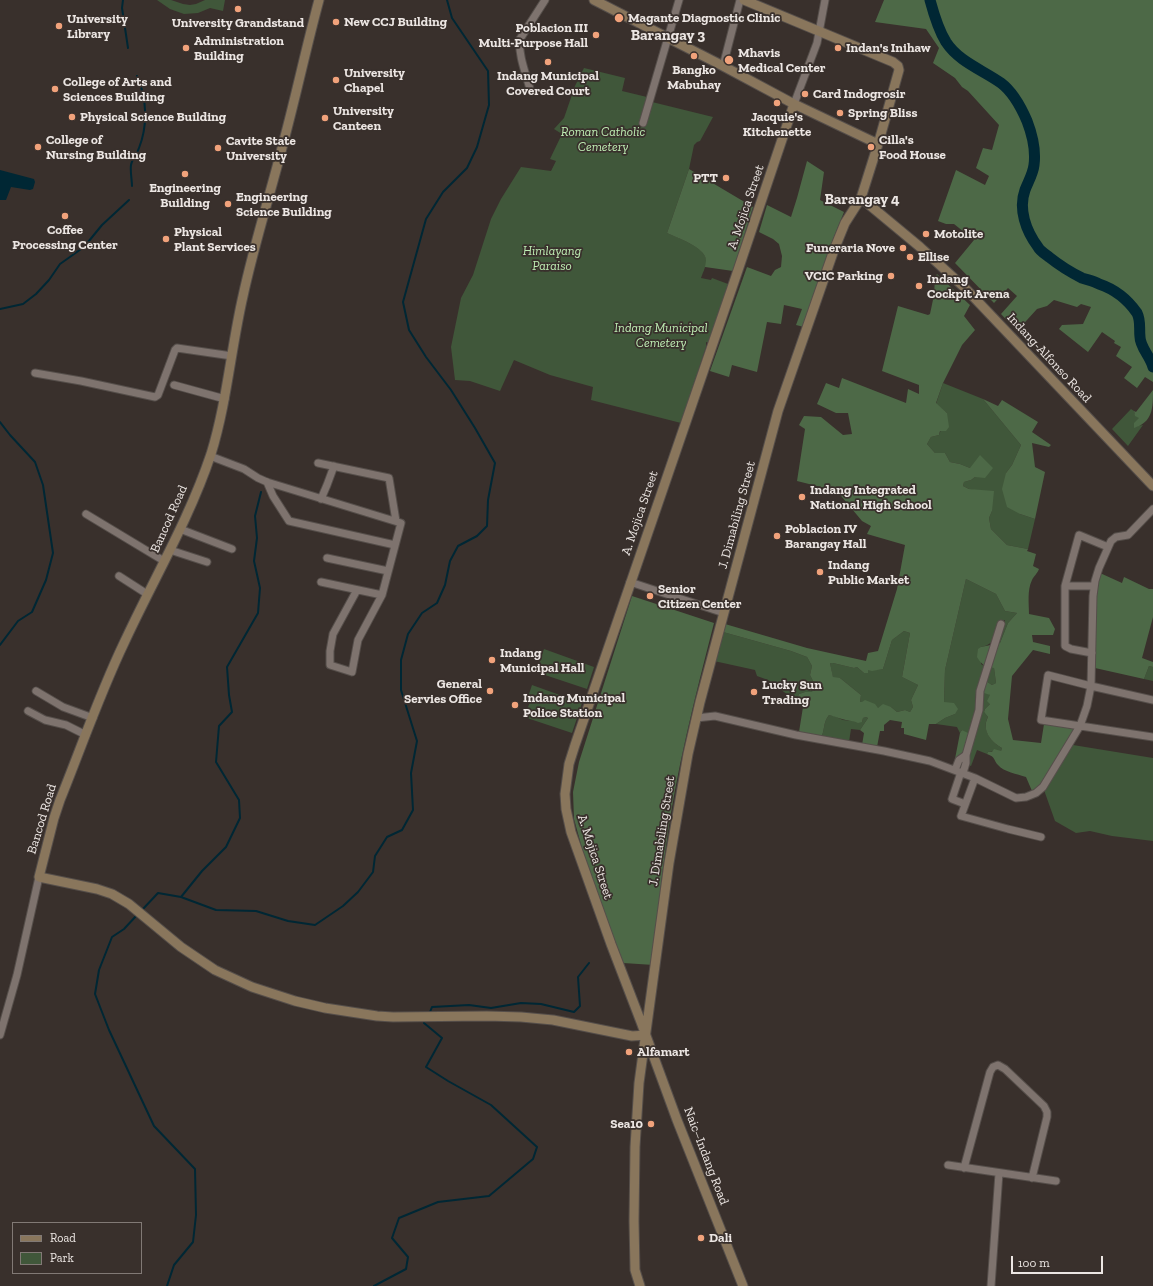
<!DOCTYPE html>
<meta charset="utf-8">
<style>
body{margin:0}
#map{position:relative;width:1153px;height:1286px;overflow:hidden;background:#39302c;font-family:"Zilla Slab",serif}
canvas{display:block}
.legend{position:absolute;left:12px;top:1222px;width:130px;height:52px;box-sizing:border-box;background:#39302c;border:1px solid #817975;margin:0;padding:5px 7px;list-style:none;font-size:12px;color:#ece6e3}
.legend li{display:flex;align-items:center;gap:8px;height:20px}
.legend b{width:20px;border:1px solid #817975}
.scale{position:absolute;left:1011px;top:1256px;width:92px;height:18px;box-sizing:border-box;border:2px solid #ece6e3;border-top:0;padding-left:5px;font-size:12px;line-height:14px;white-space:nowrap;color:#ece6e3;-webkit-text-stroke:3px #39302c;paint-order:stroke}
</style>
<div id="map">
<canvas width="1153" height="1286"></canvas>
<ul class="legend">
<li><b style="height:5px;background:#89765c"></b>Road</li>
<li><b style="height:11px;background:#40573a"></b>Park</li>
</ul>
<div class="scale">100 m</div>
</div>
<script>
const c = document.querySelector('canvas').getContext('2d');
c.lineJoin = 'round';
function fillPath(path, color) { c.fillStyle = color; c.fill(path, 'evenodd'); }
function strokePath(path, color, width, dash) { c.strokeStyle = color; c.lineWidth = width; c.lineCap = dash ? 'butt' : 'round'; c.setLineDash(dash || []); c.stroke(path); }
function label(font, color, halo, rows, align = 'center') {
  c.font = font + ' "Zilla Slab",serif'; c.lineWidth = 3.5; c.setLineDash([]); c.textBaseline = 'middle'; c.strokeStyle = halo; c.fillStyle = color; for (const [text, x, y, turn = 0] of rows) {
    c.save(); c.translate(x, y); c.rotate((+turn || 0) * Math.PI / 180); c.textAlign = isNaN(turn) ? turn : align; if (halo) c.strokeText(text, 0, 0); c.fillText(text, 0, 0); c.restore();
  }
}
const green = new Path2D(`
 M157 0H171L183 4 190 5 196 4 205 0H225L223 11 210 8 198 13 184 14 170 9Z
 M584 68 625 78 622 91 647 97 641 123H647L652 102 713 117 700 141 697 142 694 145 689 169 667 233C678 238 704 247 706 259 707 265 703 272 701 278L711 280 712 278 728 284 710 343 706 342V347L681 423 591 400 593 387 550 375 514 360 500 391 470 381 455 380 451 347 461 298 473 275 491 219 501 199 521 167 551 171 556 161 550 159 562 134 554 129 564 118 575 86Z
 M943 383 983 399 1021 445 1012 465 1006 473 1020 514 1035 519 1028 549 1007 545 991 529 989 518 992 511 979 491 969 489 963 486 964 482 971 480 975 477 970 468 960 464 950 462 945 453H935L927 444 931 437 939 435 947 413 936 404Z
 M1131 409 1134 411V413L1140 418 1134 427 1143 425 1128 446 1112 429Z
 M966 579 996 594 1005 611 1017 613 1008 623 1000 643H998L1005 620 998 623C994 636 996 644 981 647V664L984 666 976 694 975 700 976 704V711L969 736 962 730 960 733 957 727 936 724 945 718 955 714 944 702 945 670Z
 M904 631 910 633 902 677 918 685 911 700 913 707 910 712 905 710 897 712 891 707 877 708 860 702 861 695 840 678H833L830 663H833L854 668 857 667 864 673 868 670 883 669 892 640Z
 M723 632 791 651 807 657 812 666 810 675 814 683 812 692H805L799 694 796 701 768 680 757 676 755 670 714 661Z
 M544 649 594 667 587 689 536 672Z
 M1149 666 1153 667V681L1144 679Z
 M990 668H994L996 683 992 685 986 681Z
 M532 685 582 703 572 733 524 717 530 702 527 700Z
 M982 688 990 695V704L985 709 984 712 988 717C981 729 991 742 1002 748L1001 751 988 752 987 754 977 750 971 766 968 765V758Z
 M829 715 834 716 843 720 862 722 863 718 866 717 868 718 860 730 851 729 849 742 821 738C825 730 823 722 829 715Z
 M1073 745 1153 758V841L1112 836 1090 831 1076 833 1055 821 1044 790Z`);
const forest = new Path2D(`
 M884 0H1153V382L1145 377 1137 388 1124 378 1132 367 1116 356 1121 347 1114 343 1115 341 1102 332 1088 352 1059 329 1062 325 1083 324 1091 307 1081 304 1077 307 1054 300 1047 306 1037 309 1017 331 1001 314 1017 296 1008 288 994 303 955 263 974 240 954 224H946L938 221 956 170 985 185 989 176 976 168 983 148 992 150 999 125 968 91 962 87 955 78 933 63 939 48 926 29 875 22Z
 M807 161 824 172 820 200 844 212 829 249 804 327 796 325 802 309 784 305 781 324 767 322 757 372 732 365 729 377 710 371 747 267 771 276 775 270 781 267 782 256 779 244 773 239 759 232 767 205 791 217 797 198Z
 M689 169 753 207 733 271 705 267C705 265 706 262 706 260 705 247 677 238 667 233Z
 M937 274 970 305 964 316 975 330 962 345 943 383 936 403 947 413 949 427 946 431H940L939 435 931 437 927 444 935 453H945L950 462 960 464 970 468 980 455 993 468 985 478 975 477 971 480 964 482 963 486 969 489 994 491 992 511 989 518 991 529 1007 545 1028 549 1027 551 1036 554 1033 566 1039 569C1037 574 1034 576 1032 580 1027 590 1029 604 1029 614L1049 618 1055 629 1053 635H1032L1033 642 1050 646V654L1033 650 1012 676 1008 719 1013 740 1041 743 1044 724 1074 729 1040 786 1032 791 1026 777C1017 774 1004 772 998 765 993 760 996 757 987 754L988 752H992L994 749 1001 751 1002 748C991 742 981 730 988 717L984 712 985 709 990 704 987 701 990 695 984 693 982 691 986 681 992 685 996 683 994 668C986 668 981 664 977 657L978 649 981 647 1000 643 1008 623 1017 613 1005 611 996 594 966 579 945 670 944 702 954 703 958 709 955 714 945 718 936 724H929L926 740 904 734V728H901L902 722 890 720 884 725V731H880L877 747 862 745 864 733 860 730 868 718 866 717 863 718 862 722 858 723C852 720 847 721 842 719 837 718 834 716 829 715 823 722 825 730 821 738L799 732 803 707 796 701 799 694 805 692H812L814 683 810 675 812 666 807 657 791 651 723 632 725 624 807 648 866 661 868 653 878 651 897 589 905 545 867 534 871 526 862 521 837 491 797 481 805 429 799 425 804 416 821 417 843 435 852 434 848 413H836L817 404 826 383 839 388 842 378 906 403 908 389 919 394V385L882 371 898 306 928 315 930 314 934 295 935 277ZM904 631 910 633 902 677 918 685 911 700 913 707 910 712 905 710 897 712 891 707 883 704 878 708 875 704 865 700 862 702H860L861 695 840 678 833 677 830 663H833L854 668 857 667 864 673H868V670L872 671 883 669 892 640Z
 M1153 390C1153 408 1153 422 1134 428V423L1139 418 1135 416 1134 411 1136 412Z
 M983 399 998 406 1002 400 1038 422 1032 432 1051 445 1049 447 1032 443 1035 467 1045 472 1035 519 1020 514 1007 507 1002 489 1006 473 1012 465 1021 445Z
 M1100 573 1122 583 1124 577 1149 589H1153V617L1142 658 1153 662V667L1149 666 1144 679 1095 668 1096 601Z
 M632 596 714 623C695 697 676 771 666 846 660 886 657 925 654 965L623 963 612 941 582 848 574 819 573 792 579 762Z
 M962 730 968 733 969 736 964 761 961 763 954 764 960 733Z`);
const water = new Path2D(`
 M0 170 34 179 35 182 33 189 30 190 11 187 6 200H0Z`);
const stream = new Path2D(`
 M123 0 122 8 128 48
 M132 186C132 180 130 171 131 165 132 159 137 154 139 148 148 125 147 98 137 76
 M0 309 23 304 36 294 49 280 60 264 84 247 102 225 129 200
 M0 422 10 435 35 462 43 485 53 553 46 580 32 612 18 621 0 645
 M181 897 202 871 226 847 240 818 239 800 216 762 219 726 232 712 229 695 227 667 258 613 260 588 254 561 257 538 255 516 261 492
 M142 910 158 893 181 897 216 910 256 911 288 921 315 925 343 906 358 892 373 872 375 856 387 837 402 830 413 810 411 773 417 741 401 690V660L408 634 422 613 437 603 445 585 450 561 458 546 477 536 487 526 488 500 495 463 475 428 451 390 426 357 409 330 403 302 426 219 443 192 467 168 477 147 489 105 488 71 452 18 447 0
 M137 915 124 929 112 937 99 970 95 994 109 1030 154 1126 195 1169 196 1215 193 1242 174 1265 167 1286
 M430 1012 432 1007 469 1005 491 1008 521 1003 541 1004 574 1012 580 1006 578 977 589 963
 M374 1286 406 1269 408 1257 392 1238 399 1218 438 1202 489 1196 533 1159 537 1147 491 1105 448 1081 426 1067 442 1038 424 1023`);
const river = new Path2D(`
 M930 0C934 15 938 29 946 42 959 62 983 70 1001 83 1013 92 1021 107 1027 121 1032 134 1036 150 1034 165 1033 174 1028 182 1025 190 1018 209 1026 231 1038 247 1040 251 1045 254 1049 257 1059 265 1070 272 1082 278 1088 280 1094 281 1099 284 1114 289 1128 300 1137 313 1141 321 1139 328 1140 337 1140 347 1150 356 1153 367`);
const street = new Path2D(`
 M723 66 740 0
 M530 89C526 74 518 55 520 39L545 0
 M794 104 817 43 825 0
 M643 123 679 0
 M35 373 81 381 155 397 158 395 175 350 177 348 232 356
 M174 385 225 399
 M210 456 244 469 258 478 267 482 401 523 382 595 358 640 352 672 330 665V651L333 634 357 590
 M318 463 389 478 396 521
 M267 482 273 496 289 521 395 545
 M321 499 327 485 334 466
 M86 514 164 561
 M180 529 232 549
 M170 550 207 562
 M327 558 388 571
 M119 576 147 594
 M321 582 382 595
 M630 582 724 613
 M1065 586H1094
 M1092 653 1071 649 1065 646V586L1079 535 1108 547
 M36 691 63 707 93 718
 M1153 700 1091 686 1048 675 1041 720 1153 737
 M28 711 45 720 66 725 86 735
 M696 718 715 716 796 735 884 751 930 761 975 778 1016 798 1026 797 1036 793 1043 787 1080 726 1087 706 1091 686 1093 596 1095 581 1099 568 1111 541 1116 537 1128 535 1153 509
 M955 770 959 760 966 755
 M961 772 952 799 965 804
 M963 773 966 763V755L979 710 980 691 1001 624
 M975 778 961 816 1008 829 1041 837
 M0 1035 17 975 39 877
 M948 1165 1056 1181
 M964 1168 990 1072 993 1067 998 1065 1005 1069 1044 1106 1047 1112V1117L1032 1178
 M991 1286 999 1173`);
const secondary = new Path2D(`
 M319 0C306 48 296 96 283 144 270 195 254 245 243 296 231 348 227 402 211 454 189 520 153 580 124 643 100 693 81 748 60 800L54 818 39 877 97 889 112 894 129 904 181 947 215 970 252 987 295 1001 325 1008 377 1016 393 1017 487 1016 521 1017 553 1020 632 1036 646 1035
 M594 0 723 66 794 104 878 144
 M861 198 920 247 965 288 1153 486
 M640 1286 635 1270 634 1221 635 1147 639 1083 669 863 688 754 700 702 778 411 834 250 845 223 861 198 879 141 899 70 898 66 893 62 744 0
 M743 1286 677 1120 641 1022 611 944 571 832 566 809 565 794 569 764 575 745 734 282 794 104`);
const markers = [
 [238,9,4,"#f1a27b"],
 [619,18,5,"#f1a27b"],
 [336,22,4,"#f1a27b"],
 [59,26,4,"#f1a27b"],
 [596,35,4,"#f1a27b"],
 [186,48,4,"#f1a27b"],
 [838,48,4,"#f1a27b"],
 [694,56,4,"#f1a27b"],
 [729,60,5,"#f1a27b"],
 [548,62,4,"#f1a27b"],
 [336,80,4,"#f1a27b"],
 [55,89,4,"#f1a27b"],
 [805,94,4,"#f1a27b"],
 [777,103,4,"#f1a27b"],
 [840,113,4,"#f1a27b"],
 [72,117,4,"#f1a27b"],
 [325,118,4,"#f1a27b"],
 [38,147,4,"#f1a27b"],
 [871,147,4,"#f1a27b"],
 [218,148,4,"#f1a27b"],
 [185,174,4,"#f1a27b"],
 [726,178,4,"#f1a27b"],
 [228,204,4,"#f1a27b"],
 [65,216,4,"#f1a27b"],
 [926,234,4,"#f1a27b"],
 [166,239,4,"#f1a27b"],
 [903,248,4,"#f1a27b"],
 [910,257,4,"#f1a27b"],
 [891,276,4,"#f1a27b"],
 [919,286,4,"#f1a27b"],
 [802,497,4,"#f1a27b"],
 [777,536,4,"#f1a27b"],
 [820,572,4,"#f1a27b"],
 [650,596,4,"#f1a27b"],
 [492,660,4,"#f1a27b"],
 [490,691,4,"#f1a27b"],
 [754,692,4,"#f1a27b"],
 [515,705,4,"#f1a27b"],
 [629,1052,4,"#f1a27b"],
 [651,1124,4,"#f1a27b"],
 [701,1238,4,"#f1a27b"]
];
const poiNames = [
 ["Magante Diagnostic Clinic",628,18],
 ["University",67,19],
 ["Library",67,34],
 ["New CCJ Building",344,22],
 ["University Grandstand",238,23,"center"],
 ["Poblacion III",588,28,"right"],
 ["Multi-Purpose Hall",588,43,"right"],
 ["Administration",194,41],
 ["Building",194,56],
 ["Indan's Inihaw",846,48],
 ["Mhavis",738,53],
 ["Medical Center",738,68],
 ["Bangko",694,70,"center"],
 ["Mabuhay",694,85,"center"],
 ["University",344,73],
 ["Chapel",344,88],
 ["Indang Municipal",548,76,"center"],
 ["Covered Court",548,91,"center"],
 ["College of Arts and",63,82],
 ["Sciences Building",63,97],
 ["Card Indogrosir",813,94],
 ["University",333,111],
 ["Canteen",333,126],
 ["Spring Bliss",848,113],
 ["Physical Science Building",80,117],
 ["Jacquie's",777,117,"center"],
 ["Kitchenette",777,132,"center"],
 ["College of",46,140],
 ["Nursing Building",46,155],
 ["Cilla's",879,140],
 ["Food House",879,155],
 ["Cavite State",226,141],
 ["University",226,156],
 ["PTT",718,178,"right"],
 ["Engineering",185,188,"center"],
 ["Building",185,203,"center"],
 ["Engineering",236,197],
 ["Science Building",236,212],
 ["Coffee",65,230,"center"],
 ["Processing Center",65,245,"center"],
 ["Physical",174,232],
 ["Plant Services",174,247],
 ["Motolite",934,234],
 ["Funeraria Nove",895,248,"right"],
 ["Ellise",918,257],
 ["VCIC Parking",883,276,"right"],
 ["Indang",927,279],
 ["Cockpit Arena",927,294],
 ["Indang Integrated",810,490],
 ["National High School",810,505],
 ["Poblacion IV",785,529],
 ["Barangay Hall",785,544],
 ["Indang",828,565],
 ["Public Market",828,580],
 ["Senior",658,589],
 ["Citizen Center",658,604],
 ["Indang",500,653],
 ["Municipal Hall",500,668],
 ["General",482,684,"right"],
 ["Servies Office",482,699,"right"],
 ["Lucky Sun",762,685],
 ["Trading",762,700],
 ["Indang Municipal",523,698],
 ["Police Station",523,713],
 ["Alfamart",637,1052],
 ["Sea10",643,1124,"right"],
 ["Dali",709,1238]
];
const parkNames = [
 ["Roman Catholic",603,132],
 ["Cemetery",603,147],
 ["Himlayang",552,251],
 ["Paraiso",552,266],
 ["Indang Municipal",661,328],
 ["Cemetery",661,343]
];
const streetNames = [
 ["A. Mojica Street",746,207,-71],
 ["Indang-Alfonso Road",1049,358,47],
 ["A. Mojica Street",640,513,-71],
 ["J. Dimabiling Street",737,515,-75],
 ["Bancod Road",169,519,-66],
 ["Bancod Road",42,819,-73],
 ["J. Dimabiling Street",662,831,-81],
 ["A. Mojica Street",595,857,72],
 ["Naic–Indang Road",706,1156,69]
];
const quarterNames = [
 ["Barangay 3",668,36],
 ["Barangay 4",862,200]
];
fillPath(green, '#40573a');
fillPath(forest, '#4d6947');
fillPath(water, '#002734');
strokePath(stream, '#002734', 2);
strokePath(river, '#002734', 11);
strokePath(street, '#554e4a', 9);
strokePath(secondary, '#554e4a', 11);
strokePath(street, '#7e736e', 7);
strokePath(secondary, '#89765c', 9);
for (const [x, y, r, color] of markers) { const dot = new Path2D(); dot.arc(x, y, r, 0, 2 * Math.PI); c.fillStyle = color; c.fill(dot); strokePath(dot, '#39302c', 1.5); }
label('bold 13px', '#ece6e3', '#39302c', poiNames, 'left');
label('italic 13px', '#beedb3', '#39302c', parkNames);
label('13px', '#ece6e3', '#39302c', streetNames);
label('bold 15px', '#ece6e3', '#39302c', quarterNames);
</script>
